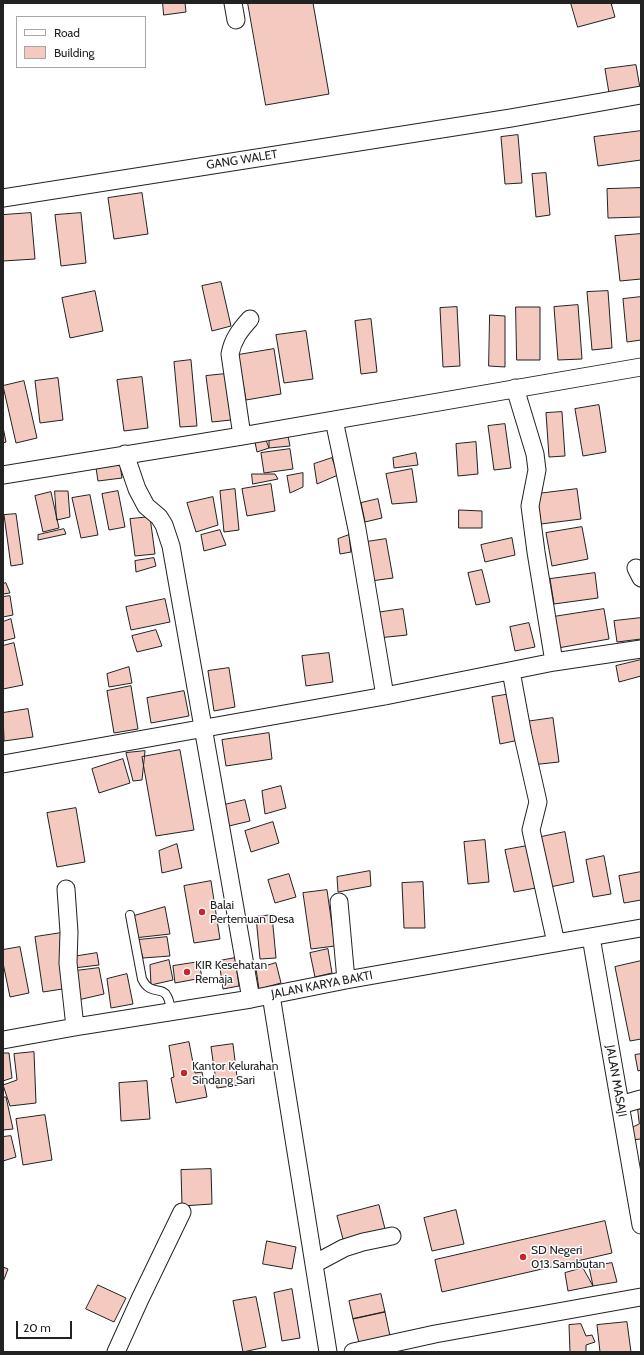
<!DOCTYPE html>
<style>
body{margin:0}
#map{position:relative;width:644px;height:1355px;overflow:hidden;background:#fff;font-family:Cabin,sans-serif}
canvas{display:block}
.frame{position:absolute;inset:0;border:4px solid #222;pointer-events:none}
.legend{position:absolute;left:16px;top:16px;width:130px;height:52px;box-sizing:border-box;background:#fff;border:1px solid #a7a7a7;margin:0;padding:5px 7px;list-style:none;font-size:12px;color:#222}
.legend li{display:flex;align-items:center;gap:8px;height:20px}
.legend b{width:20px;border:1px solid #a7a7a7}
.scale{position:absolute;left:16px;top:1321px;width:56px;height:18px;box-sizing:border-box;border:2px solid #222;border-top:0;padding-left:5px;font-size:12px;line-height:14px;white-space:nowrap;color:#222;-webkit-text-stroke:3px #fff;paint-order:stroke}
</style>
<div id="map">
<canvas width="644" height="1355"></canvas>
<div class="frame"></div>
<ul class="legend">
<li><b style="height:5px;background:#fff"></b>Road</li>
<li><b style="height:11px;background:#f3c9c0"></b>Building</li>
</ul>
<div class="scale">20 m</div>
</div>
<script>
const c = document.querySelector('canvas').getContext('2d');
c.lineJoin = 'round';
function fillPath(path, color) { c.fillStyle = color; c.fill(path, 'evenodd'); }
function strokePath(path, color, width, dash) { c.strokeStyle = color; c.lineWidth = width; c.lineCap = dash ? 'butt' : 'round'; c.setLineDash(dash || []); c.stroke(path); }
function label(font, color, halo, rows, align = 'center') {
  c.font = font + ' Cabin,sans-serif'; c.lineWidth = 3; c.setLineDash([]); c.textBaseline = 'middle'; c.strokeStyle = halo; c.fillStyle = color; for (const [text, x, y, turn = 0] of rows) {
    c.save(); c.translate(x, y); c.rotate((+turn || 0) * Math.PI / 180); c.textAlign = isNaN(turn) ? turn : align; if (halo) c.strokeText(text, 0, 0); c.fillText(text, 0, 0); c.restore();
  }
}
const building = new Path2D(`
 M163 3H185L186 12 164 15Z
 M248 3H313L329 94 266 105Z
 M571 3H611L615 17 578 27Z
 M636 65 640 88 609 93 605 69Z
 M641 131V160L598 166 594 137Z
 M518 135 522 183 505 184 501 137Z
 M546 173 550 215 536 217 532 174Z
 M641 188V217L608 218 607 189Z
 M142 193 148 234 114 239 108 198Z
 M31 213 35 259 3 261V215Z
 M81 213 86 263 61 266 55 215Z
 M641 234V279L620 281 615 236Z
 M221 282 231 326 212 331 202 286Z
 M95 291 103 331 70 338 62 298Z
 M608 291 612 348 592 350 587 292Z
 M641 297V340L627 342 623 299Z
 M578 305 582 359 558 360 554 307Z
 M457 307 460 366 443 367 440 308Z
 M516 307H540V360H517Z
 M490 315 505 316V367L489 366Z
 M371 319 377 372 361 374 355 321Z
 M306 331 313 379 284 383 276 335Z
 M274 349 281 394 246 400 238 355Z
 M191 360 197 426 180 427 174 362Z
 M225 374 231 420 212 422 206 376Z
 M142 377 148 428 124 431 117 380Z
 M58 378 63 420 40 423 35 381Z
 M24 381 37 438 16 443 3 386Z
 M599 405 606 452 583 456 575 409Z
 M562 412 565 456 549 457 546 413Z
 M505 424 511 468 494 470 488 426Z
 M3 427 6 442 3 443Z
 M288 436 290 446 269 448V438Z
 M266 440 269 448 257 452 255 442Z
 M476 442 478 474 458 476 456 444Z
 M290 449 293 469 264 473 261 453Z
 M416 453 418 465 394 468 393 458Z
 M332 458 338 475 317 484 314 464Z
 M120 464 122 478 98 481 96 468Z
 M412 469 417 502 392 504 386 474Z
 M303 473V487L290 493 287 476Z
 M252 474H275L278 479 253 484Z
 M271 484 275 511 247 516 242 489Z
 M235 489 239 530 224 532 220 491Z
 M577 489 581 519 541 524 537 494Z
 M55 491H68L70 517 57 520Z
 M118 491 125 527 109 530 102 494Z
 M51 492 59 528 43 532 35 496Z
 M90 495 98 535 81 538 72 498Z
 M213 497 218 525 196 532 187 503Z
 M378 499 382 518 365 522 361 503Z
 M459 510 482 511V528H459Z
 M16 514 23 564 11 566 4 515Z
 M150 517 155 554 135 556 130 519Z
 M582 527 588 559 552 566 546 533Z
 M64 529 66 534 38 540V535Z
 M220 530 226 545 204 551 201 535Z
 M349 535 351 552 340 554 338 539Z
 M512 538 515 555 485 562 481 545Z
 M386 539 393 578 371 581 366 542Z
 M154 558 156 566 136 572 135 561Z
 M482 570 490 602 476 605 468 573Z
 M595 573 598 598 554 604 550 579Z
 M6 583 10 593 3 594V584Z
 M10 596 13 615 3 617V597Z
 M165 599 170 622 131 630 126 607Z
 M403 609 407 635 378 638 375 613Z
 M604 609 609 639 558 648 553 617Z
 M641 618V639L617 642 614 621Z
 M11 619 15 638 3 641V622Z
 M529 623 535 647 515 651 510 627Z
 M156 630 162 646 137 652 132 636Z
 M14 643 23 685 3 689V646Z
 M329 653 333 682 306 686 302 656Z
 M641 660V676L619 682 616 666Z
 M129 667 132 683 109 687 107 674Z
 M229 668 235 707 214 711 208 671Z
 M131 686 138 729 114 733 107 691Z
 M184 691 189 716 151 723 147 698Z
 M511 694 519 740 500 744 492 697Z
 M28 709 33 737 4 741 3 713Z
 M553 718 559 762 531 765 525 722Z
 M269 733 272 759 226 766 222 740Z
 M180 750 194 830 156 836 142 757Z
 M145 751 142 780 133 781 126 753Z
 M123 759 130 783 99 793 92 769Z
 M281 786 286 808 265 814 262 791Z
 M245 800 250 821 229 826 224 805Z
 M76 808 85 862 57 867 47 813Z
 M273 822 279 843 251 852 245 831Z
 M565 832 574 882 550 887 541 837Z
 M485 840 489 882 468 884 464 842Z
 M177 844 182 868 162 873 159 851Z
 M527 846 536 888 514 892 505 850Z
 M604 856 611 894 593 897 586 860Z
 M370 871 371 886 338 892 337 877Z
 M641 872V900L624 903 619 876Z
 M289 874 296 897 275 903 268 880Z
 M211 881 220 939 194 943 184 886Z
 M423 882 425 928H404L402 883Z
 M327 890 335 946 311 949 303 893Z
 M165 907 170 934 134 938V916Z
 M272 915 276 958 260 959 256 917Z
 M61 933 69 988 43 992 35 937Z
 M167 937 170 956 143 958 138 940Z
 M20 947 29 993 10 997 3 963V950Z
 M328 949 332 973 315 977 310 953Z
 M97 953 99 965 74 968 72 957Z
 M235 958 239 986 223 989 219 961Z
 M169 960 173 980 151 985 150 965Z
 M641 961V1039L630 1041 615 967Z
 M199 962 202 978 175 983 173 966Z
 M276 963 281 983 259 989 256 969Z
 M99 968 104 994 78 1000 75 971Z
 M127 974 133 1004 111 1008 107 979Z
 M189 1042 195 1073 202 1072 207 1097 176 1103 171 1078 174 1077 169 1046Z
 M233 1044 238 1085 217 1088 211 1047Z
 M34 1052 36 1103 10 1106 3 1085 17 1080 14 1054Z
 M3 1053H9L12 1078 3 1081Z
 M641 1054V1070L638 1071 635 1055Z
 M147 1081 150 1119 121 1121 119 1083Z
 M3 1097H6L13 1129 3 1130Z
 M638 1109H641V1139L631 1140 629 1129 639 1124Z
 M45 1115 52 1160 23 1165 16 1119Z
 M11 1136 16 1157 3 1161V1137Z
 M211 1169 212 1204 182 1206 181 1170Z
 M379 1205 386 1233 344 1243 337 1216Z
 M456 1210 464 1244 432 1251 424 1218Z
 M605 1221 612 1253 442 1292 435 1260Z
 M267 1241 296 1247 292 1269 263 1264Z
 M612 1263 617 1282 593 1286 589 1267Z
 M3 1267 8 1269 3 1282Z
 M583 1268 593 1286 568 1291 565 1273Z
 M98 1285 126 1298 114 1322 86 1309Z
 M292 1289 300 1338 282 1341 274 1293Z
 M381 1294 385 1312 353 1319 349 1301Z
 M256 1297 266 1347 243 1352 233 1301Z
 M385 1312 390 1336 359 1343 353 1319Z
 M627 1322 631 1352H600L597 1325Z
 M581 1324 586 1336 592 1335 595 1342 586 1345V1352H570L569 1325Z`);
const service = new Path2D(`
 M130 915 142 979C150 996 162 986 167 996 170 1001 170 1007 171 1012`);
const minor = new Path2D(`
 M233 3 236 20
 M3 198 511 118 641 95
 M515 388 535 454 537 470 530 506 536 552 554 662
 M334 420 357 529 385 696
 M242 436 230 354C233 339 240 330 250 319
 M125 454 137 489 146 506 159 517 164 525 171 546 251 999
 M3 475 242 436 641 367
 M636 568 641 578
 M511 671 523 736 538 802 531 830 556 943
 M3 764 385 696 554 662 641 649
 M66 889 69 932 68 963 75 1027
 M339 902 346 980
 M591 937 641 1225
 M271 995 328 1352
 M3 1040 75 1027 251 999 346 980 641 928
 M620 1105 641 1099
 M314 1264 344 1248 363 1242 392 1236
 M116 1352 140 1299 182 1212
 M353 1352 435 1334 641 1297`);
const markers = [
 [202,912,4,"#c62828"],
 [187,972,4,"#c62828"],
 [184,1073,4,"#c62828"],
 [523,1257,4,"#c62828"]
];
const streetNames = [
 ["GANG WALET",242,160,-9],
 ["JALAN KARYA BAKTI",322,985,-11],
 ["JALAN MASAJI",616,1081,80]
];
const poiNames = [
 ["Balai",210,905],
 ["Pertemuan Desa",210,919],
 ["KIR Kesehatan",195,965],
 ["Remaja",195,979],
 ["Kantor Kelurahan",192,1066],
 ["Sindang Sari",192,1080],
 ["SD Negeri",531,1250],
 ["013 Sambutan",531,1264]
];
fillPath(building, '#f3c9c0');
strokePath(building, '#222', 1);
strokePath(service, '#222', 10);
strokePath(minor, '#222', 19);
strokePath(service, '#fff', 8);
strokePath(minor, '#fff', 17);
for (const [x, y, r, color] of markers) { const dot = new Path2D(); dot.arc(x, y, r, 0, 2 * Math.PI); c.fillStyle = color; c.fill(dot); strokePath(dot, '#fff', 1.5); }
label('12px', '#222', '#fff', streetNames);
label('12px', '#222', '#fff', poiNames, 'left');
</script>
